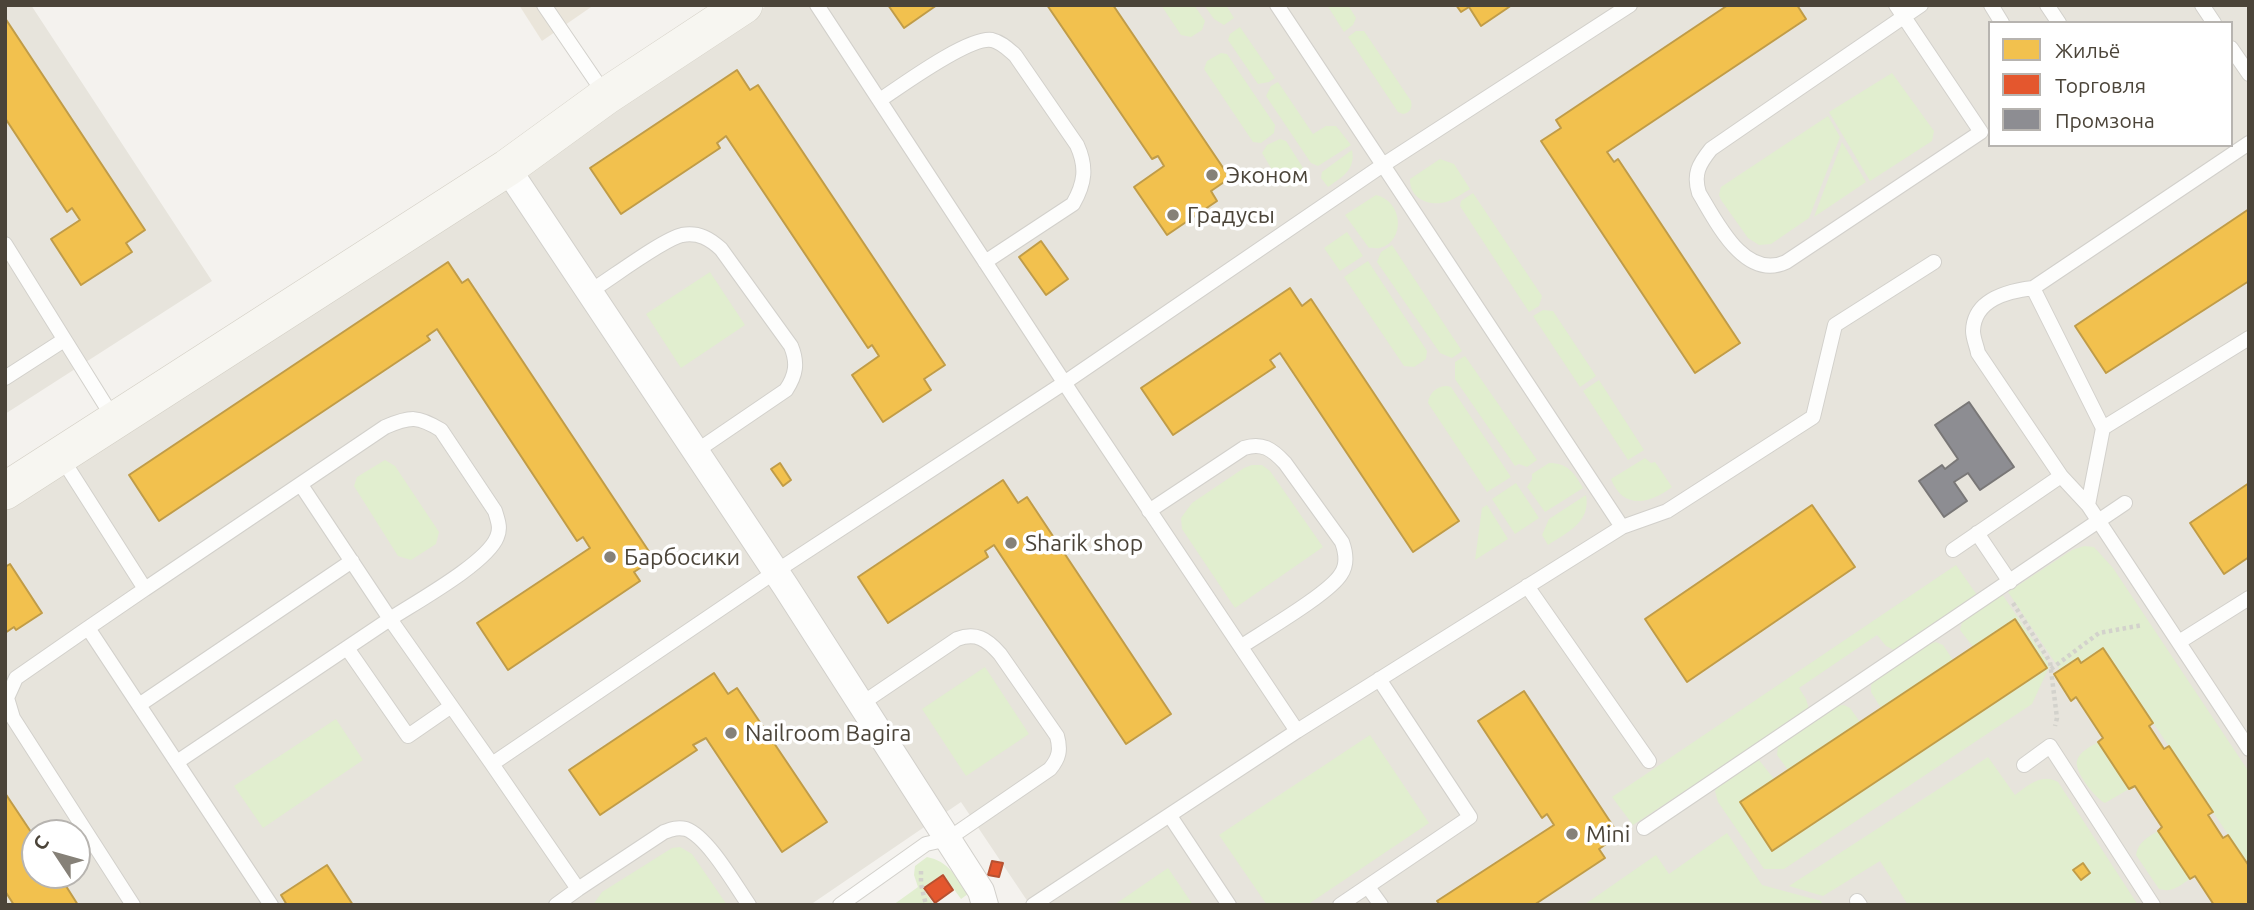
<!DOCTYPE html>
<meta charset="utf-8">
<style>
body{margin:0}
#map{position:relative;width:2254px;height:910px;overflow:hidden;background:#f4f2ee;font-family:Ubuntu,sans-serif}
canvas{display:block}
.frame{position:absolute;inset:0;border:7px solid #4b4439;pointer-events:none}
.legend{position:absolute;left:1988px;top:21px;width:245px;height:126px;box-sizing:border-box;background:#fff;border:2px solid #b7b4b0;margin:0;padding:9px 12px;list-style:none;font-size:21px;color:#4b4439}
.legend li{display:flex;align-items:center;gap:14px;height:35px}
.legend b{width:35px;border:2px solid #b7b4b0}
.north{position:absolute;left:21px;top:819px;width:70px;height:70px;box-sizing:border-box;background:#fff;border:2px solid #b7b4b0;border-radius:50%;rotate:306deg;font-size:19px;font-weight:700;line-height:28px;text-align:center;color:#4b4439}
.north::after{content:'';display:block;margin:auto;width:24px;height:32px;background:#868178;clip-path:polygon(50% 0,100% 100%,50% 72%,0 100%)}
</style>
<div id="map">
<canvas width="2254" height="910"></canvas>
<div class="frame"></div>
<ul class="legend">
<li><b style="height:19px;background:#f2c14e"></b>Жильё</li>
<li><b style="height:19px;background:#e4572e"></b>Торговля</li>
<li><b style="height:19px;background:#8d8d92"></b>Промзона</li>
</ul>
<div class="north">С</div>
</div>
<script>
const c = document.querySelector('canvas').getContext('2d');
c.lineJoin = 'round';
function fillPath(path, color) { c.fillStyle = color; c.fill(path, 'evenodd'); }
function strokePath(path, color, width, dash) { c.strokeStyle = color; c.lineWidth = width; c.lineCap = dash ? 'butt' : 'round'; c.setLineDash(dash || []); c.stroke(path); }
function label(font, color, halo, rows, align = 'center') {
  c.font = font + ' Ubuntu,sans-serif'; c.lineWidth = 7; c.setLineDash([]); c.textBaseline = 'middle'; c.strokeStyle = halo; c.fillStyle = color; for (const [text, x, y, turn = 0] of rows) {
    c.save(); c.translate(x, y); c.rotate((+turn || 0) * Math.PI / 180); c.textAlign = isNaN(turn) ? turn : align; if (halo) c.strokeText(text, 0, 0); c.fillText(text, 0, 0); c.restore();
  }
}
const residential = new Path2D(`
 M5 5H31L212 281 5 414Z
 M768 5H2249V905H1030L961 802 810 905H5V509ZM1990 23H2231V145H1990ZM35 833H77V875H35Z`);
const education = new Path2D(`
 M519 5H594L542 41Z`);
const green = new Path2D(`
 M1161 5H1194L1205 21 1202 30 1191 37 1181 35Z
 M1204 5H1226L1234 18 1224 25 1214 19Z
 M1327 5H1348L1356 18 1353 25 1344 32Z
 M1240 27 1275 78 1269 82 1258 84 1228 40 1230 34Z
 M1356 31H1364L1411 101C1413 109 1409 113 1403 114L1398 112 1348 37Z
 M1221 53 1227 54 1275 125 1274 133 1261 143 1253 142 1204 69 1207 61Z
 M1892 73 1934 131 1932 141 1870 181 1829 112Z
 M1278 82 1313 134 1326 126H1336L1351 145 1318 166 1311 163 1266 96 1271 86Z
 M1828 116 1840 137 1809 218 1771 244 1759 245 1748 238 1721 200 1719 195 1721 187Z
 M1280 139 1286 141 1305 171 1303 179 1287 187 1280 183 1262 153 1267 145Z
 M1842 142 1866 182 1814 217Z
 M1352 150C1356 170 1342 177 1328 187L1321 178 1322 172Z
 M1440 159 1454 164 1470 189C1463 193 1456 198 1449 201 1431 208 1409 199 1410 179Z
 M1473 193 1542 296 1539 306 1529 312 1460 206 1461 201Z
 M1376 195C1403 201 1406 241 1380 248 1376 249 1372 247 1369 248L1345 215Z
 M1347 232 1363 256 1340 271 1324 248Z
 M1392 245 1462 351 1452 358 1440 353 1377 262 1381 252Z
 M1368 261 1427 351 1426 359 1414 367 1404 366 1344 277Z
 M710 272 745 325 681 368 646 314Z
 M1543 310 1553 311 1596 376 1580 387 1533 316Z
 M1465 356 1537 460 1527 467 1519 464 1515 466 1455 379V362Z
 M1599 380 1644 450 1628 460 1583 391Z
 M1447 386 1451 387 1511 477 1487 492 1428 403C1429 393 1437 386 1447 386Z
 M1645 458 1651 463 1655 462 1672 487C1650 504 1623 510 1611 479Z
 M385 460 395 466 439 532 436 544 411 560 398 556 354 486 357 477Z
 M1549 463C1568 463 1574 473 1583 488L1545 512 1527 487 1532 479V474Z
 M1252 465H1262L1270 471 1323 547 1235 608 1182 529 1181 518 1192 503 1244 468Z
 M1516 483 1539 518 1515 534 1492 499Z
 M1586 495C1591 522 1568 532 1548 545L1542 535 1549 519Z
 M1487 505 1508 539 1475 560 1482 508Z
 M2084 546 2094 547 2113 568 2249 772V866L2103 648 2081 663 2078 658 2060 670 2008 592 2072 550Z
 M1956 565 1977 595 1894 650 1886 646 1877 635 1799 688 1806 699 1809 709 1633 825 1612 797Z
 M2002 594 2050 665 2032 704 1784 869H1764L1718 802 1715 791C1724 778 1743 761 1759 760L1774 779 1740 802 1773 851 2046 668 2015 619 1973 647 1960 630 1963 619Z
 M1936 642 1943 645 1953 660 1881 708 1871 692V685L1877 678 1929 644Z
 M985 667 1029 734 966 776 922 709Z
 M1844 705 1850 708 1860 722 1788 770 1777 755 1778 746 1784 739 1835 706Z
 M336 719 363 760 263 828 234 786Z
 M1370 735 1429 823 1307 905H1267L1219 835Z
 M2098 742 2129 789 2105 803C2096 799 2074 772 2077 761 2079 752 2090 747 2098 742Z
 M1988 757 2015 795C2029 785 2041 773 2058 782L2138 905H1908L1880 861 1823 896 1789 886Z
 M2158 831 2190 879C2179 886 2172 893 2159 889L2136 855C2138 842 2148 837 2158 831Z
 M1727 833 1762 885 1821 901 1823 905H1584L1656 855 1669 874Z
 M680 847 692 854 727 905H593L602 892 672 848Z
 M927 857C948 861 957 877 968 894L961 899 943 874 923 888 934 905H893L918 887 914 875 915 866Z
 M1168 868 1193 905H1114Z`);
const homes = new Path2D(`
 M888 5H937L904 28Z
 M1047 5H1113L1230 178 1211 191 1217 201 1167 235 1134 187 1164 166 1158 156 1152 159Z
 M1456 5H1512L1481 26 1469 7 1461 12Z
 M1728 5H1797L1806 19 1607 152 1614 162 1618 159 1740 343 1695 373 1541 141 1561 128 1556 120Z
 M5 18 145 230 126 243 132 252 81 285 51 239 80 220 72 208 67 212 5 118Z
 M737 70 750 90 758 85 945 365 924 379 931 390 883 422 852 375 879 356 872 345 868 348 726 136 717 143 720 148 621 214 590 168Z
 M2249 209V281L2106 373 2075 326Z
 M1041 241 1068 279 1046 295 1019 257Z
 M448 262 462 283 468 279 654 559 634 572 640 581 508 670 477 623 590 548 583 537 577 541 437 329 427 336 430 340 159 521 129 475Z
 M1290 288 1302 306 1311 299 1459 521 1413 552 1280 353 1270 360 1275 367 1173 435 1141 388Z
 M780 463 791 480 783 486 771 469Z
 M1003 480 1018 503 1027 497 1171 714 1126 744 994 545 985 551 988 557 888 623 858 577Z
 M2249 483V557L2224 574 2190 523Z
 M1812 505 1855 567 1687 682 1645 619Z
 M10 564 42 613 16 630 14 627 5 633V567Z
 M2015 619 2047 668 1772 851 1740 802Z
 M2103 648 2153 723 2149 726 2164 749 2169 746 2213 812 2208 815 2223 838 2228 835 2249 866V905H2214L2195 876 2190 879 2158 831 2162 827 2148 806 2135 786 2129 789 2098 742 2103 738 2076 697 2071 701 2054 674 2078 658 2081 663Z
 M714 673 728 694 737 688 827 822 782 852 706 738 693 745 697 750 600 815 569 770Z
 M1524 691 1619 835 1599 849 1605 858 1534 905H1440L1437 901 1554 825 1547 814 1542 818 1478 721Z
 M5 793 35 838V875H59L78 905H14L5 891Z
 M2083 863 2090 873 2081 880 2073 870Z
 M327 865 353 905H287L281 895Z`);
const shops = new Path2D(`
 M992 861 1003 863 999 877 988 875Z
 M943 875 953 890 935 903 924 888Z`);
const industry = new Path2D(`
 M1969 402 2014 467 1980 490 1968 473 1954 482 1967 501 1944 517 1919 481 1942 465 1945 469 1958 459 1935 425Z`);
const path = new Path2D(`
 M2013 603 2050 662 2057 718 2055 726
 M2051 669 2099 633 2143 625
 M921 871V884L926 905`);
const lane = new Path2D(`
 M544 5 606 96
 M817 5 1073 396 1297 731
 M1277 5 1383 165 1630 5
 M1896 5 1904 17 1981 132 1786 262C1745 281 1717 223 1699 193 1693 174 1699 164 1711 149 1781 101 1850 53 1921 5
 M1991 5 2002 23
 M2047 5 2059 23
 M2202 5 2214 23
 M2231 48 2249 74
 M880 100C901 86 969 36 992 40 1001 42 1008 49 1015 55L1077 145C1087 167 1085 183 1073 204L985 262
 M2249 143 2033 288 2103 428 2088 505 2249 749
 M5 244 114 419
 M2033 288C2008 291 1974 299 1973 331 1973 338 1977 347 1978 353L2061 476 2088 505
 M589 292C609 280 663 239 682 235 699 232 710 239 721 249L791 346C798 363 796 375 786 390L695 452
 M5 378 64 340
 M2103 428 2249 338
 M61 457 145 589 88 628 271 905
 M1149 511 1244 448C1262 442 1272 449 1285 463L1342 542C1346 553 1348 564 1341 574 1330 593 1263 632 1242 646
 M1977 533 2010 582
 M1953 550 2061 476
 M1527 586 1649 761
 M145 589 385 427C411 416 418 416 441 430L495 511C498 521 501 528 497 537 487 563 416 602 390 619L492 764 775 572 1064 383 1383 165 1622 527
 M88 628 16 678 7 698 13 718 133 905
 M2179 642 2249 598
 M347 648 408 736 450 707
 M139 705 352 561
 M177 762 390 619 301 485
 M492 764 578 889 664 832C672 829 678 827 686 829 708 837 735 885 749 905
 M2024 765 2050 746 2153 905
 M1170 816 1229 905
 M1644 828 2125 503
 M1368 887 1381 905
 M1857 901 1860 905
 M556 905 578 889
 M840 905 926 844 948 839 1050 769C1059 758 1061 750 1057 736L1000 654C987 639 976 632 957 639L861 704
 M1033 905 1297 731 1622 527 1667 511 1813 417 1835 325 1934 262
 M1340 905 1470 817 1379 679`);
const street = new Path2D(`
 M507 168 786 587 981 891 985 905`);
const secondary = new Path2D(`
 M5 491 507 168 606 96 744 5`);
const markers = [
 [1212,175,7,"#868178"],
 [1173,215,7,"#868178"],
 [1011,543,7,"#868178"],
 [610,557,7,"#868178"],
 [731,733,7,"#868178"],
 [1572,834,7,"#868178"]
];
const poiNames = [
 ["Эконом",1226,175],
 ["Градусы",1187,215],
 ["Sharik shop",1025,543],
 ["Барбосики",624,557],
 ["Nailroom Bagira",745,733],
 ["Mini",1586,834]
];
fillPath(residential, '#e7e4dc');
fillPath(education, '#eae5da');
fillPath(green, '#e1eecf');
fillPath(homes, '#f2c14e');
strokePath(homes, '#c09c48', 2);
fillPath(shops, '#e4572e');
strokePath(shops, '#b65131', 2);
fillPath(industry, '#8d8d92');
strokePath(industry, '#797777', 2);
strokePath(lane, '#d2d0cb', 16);
strokePath(street, '#d2d0cb', 28);
strokePath(secondary, '#d3cfc5', 38);
strokePath(path, '#d3d2cc', 4.5, [3.5, 3.5]);
strokePath(lane, '#fdfdfc', 14);
strokePath(street, '#fdfdfc', 26);
strokePath(secondary, '#f7f6f1', 37);
for (const [x, y, r, color] of markers) { const dot = new Path2D(); dot.arc(x, y, r, 0, 2 * Math.PI); c.fillStyle = color; c.fill(dot); strokePath(dot, '#fff', 2.5); }
label('23px', '#4b4439', '#fff', poiNames, 'left');
</script>
